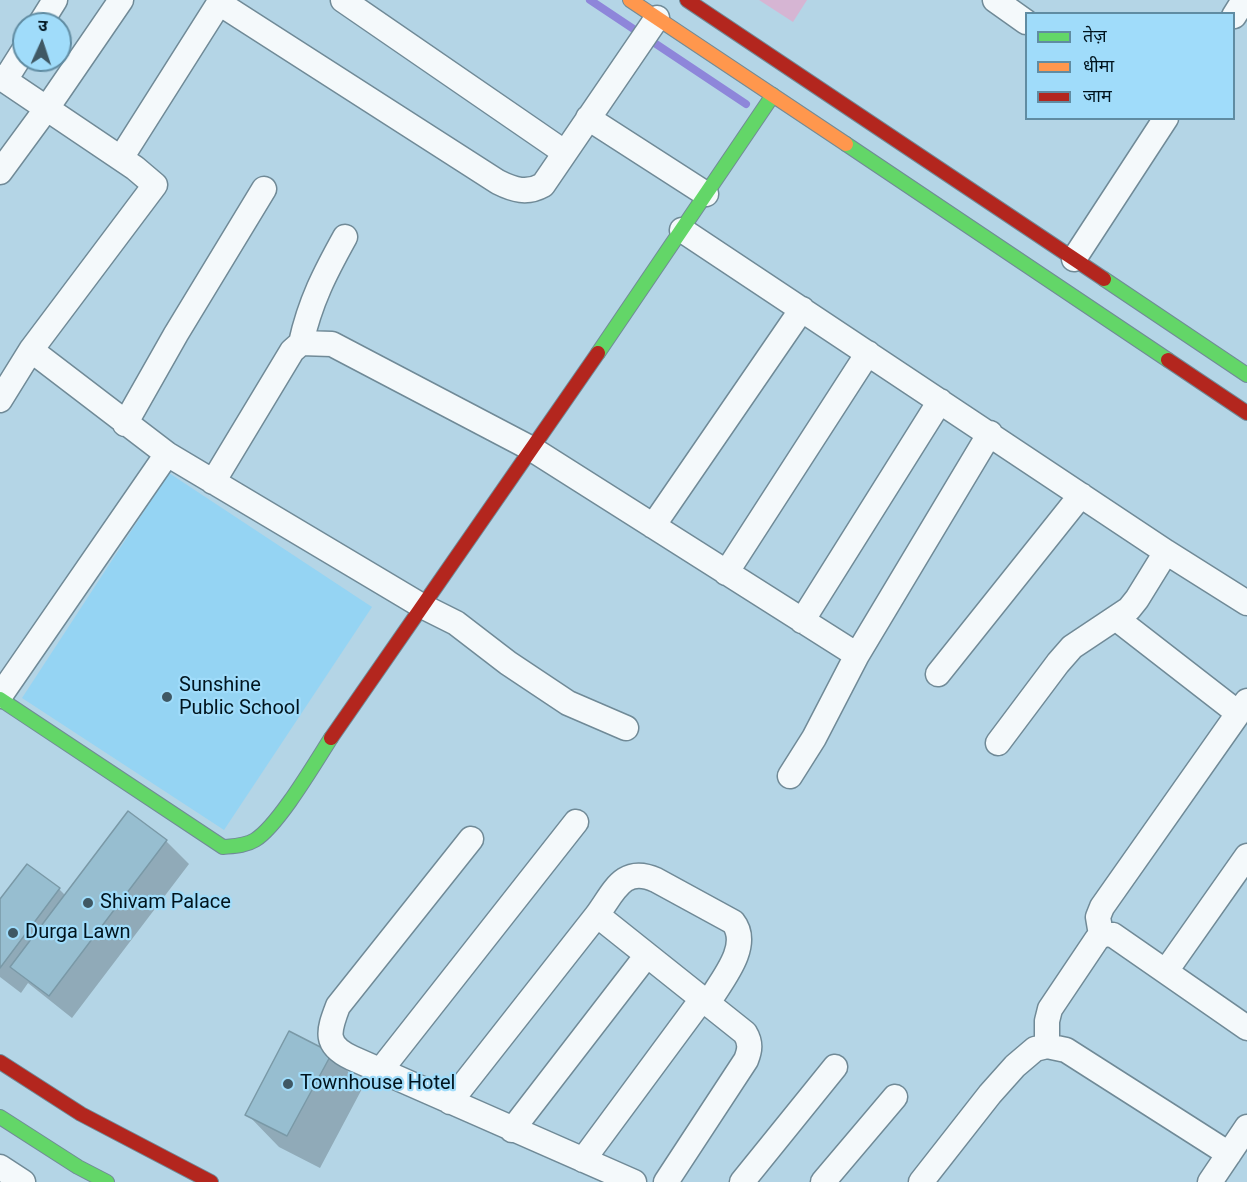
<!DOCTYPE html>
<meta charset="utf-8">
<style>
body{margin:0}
#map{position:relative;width:1247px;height:1182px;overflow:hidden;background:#b4d5e6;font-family:Roboto,"Noto Sans Devanagari",sans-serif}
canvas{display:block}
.legend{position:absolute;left:1025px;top:12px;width:210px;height:108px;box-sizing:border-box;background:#a0dcfa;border:2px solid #608ca2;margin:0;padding:8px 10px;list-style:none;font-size:18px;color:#00141e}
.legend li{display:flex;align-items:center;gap:12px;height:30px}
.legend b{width:30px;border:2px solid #608ca2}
.north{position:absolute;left:12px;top:12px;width:60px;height:60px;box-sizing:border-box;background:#a0dcfa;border:2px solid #608ca2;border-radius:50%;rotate:3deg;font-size:16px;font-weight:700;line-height:24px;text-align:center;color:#00141e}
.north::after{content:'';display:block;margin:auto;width:21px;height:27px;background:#3f5864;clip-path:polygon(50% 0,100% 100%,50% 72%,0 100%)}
</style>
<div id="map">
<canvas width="1247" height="1182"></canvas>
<ul class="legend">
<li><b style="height:8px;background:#63d668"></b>तेज़</li>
<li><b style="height:8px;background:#ff974d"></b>धीमा</li>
<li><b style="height:8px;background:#b3261e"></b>जाम</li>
</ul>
<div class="north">उ</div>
</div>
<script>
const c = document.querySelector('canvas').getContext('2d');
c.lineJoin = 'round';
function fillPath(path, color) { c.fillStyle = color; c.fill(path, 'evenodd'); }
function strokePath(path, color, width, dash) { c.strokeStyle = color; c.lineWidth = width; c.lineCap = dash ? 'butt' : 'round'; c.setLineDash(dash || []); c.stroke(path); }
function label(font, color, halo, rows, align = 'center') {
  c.font = font + ' Roboto,sans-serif'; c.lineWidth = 4.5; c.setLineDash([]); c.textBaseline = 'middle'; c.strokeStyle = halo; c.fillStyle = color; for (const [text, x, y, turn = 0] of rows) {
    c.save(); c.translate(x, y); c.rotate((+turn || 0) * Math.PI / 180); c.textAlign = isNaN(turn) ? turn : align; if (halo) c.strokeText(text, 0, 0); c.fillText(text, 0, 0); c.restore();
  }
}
const built = new Path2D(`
 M169 473 372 607 224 830 22 698Z`);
const green = new Path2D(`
 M759 0H807L793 22Z`);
const shadow = new Path2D(`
 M166 841 189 864 72 1018 28 983 21 993 0 977V902L59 889 66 896Z
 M331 1054 363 1087 320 1168 279 1147 247 1114Z`);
const stream = new Path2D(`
 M590 0 746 104`);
const building = new Path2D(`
 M128 811 167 840 49 996 10 967Z
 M27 864 60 888 0 968V899Z
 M289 1031 332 1053 287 1136 245 1115Z`);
const street = new Path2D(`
 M343 0 564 152
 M995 0 1026 22
 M219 3 498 182C514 190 527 194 543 185L657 18
 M1234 16 1244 0
 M40 24 55 0
 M0 77 135 168 155 185 31 350 167 454 422 606 456 623 508 663 568 703 626 728
 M5 80 24 50
 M588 118 706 194
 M121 158 221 0
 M0 172 47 108 121 0
 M682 230 1166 552 1247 603
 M1074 259 1166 118
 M301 343C310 302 325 273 345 237
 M0 400 31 350
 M125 424 176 334 264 189
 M213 482 292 351 301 343 332 344 532 449 857 655
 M653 526 802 309
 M726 573 868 353
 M1117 619 1238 713
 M802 621 940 401
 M938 674 1081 495
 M0 696 167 454
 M998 743 1058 663 1072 647 1129 609 1137 599 1166 552
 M790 776 814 738 857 655 990 433
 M471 839 338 1006C328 1032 324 1045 352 1058L634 1182
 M597 915C614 892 623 865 656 880L733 922C752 946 721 981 708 1003
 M1101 935 1098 917 1102 907 1247 701
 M1166 971 1247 856
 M1047 1046V1021L1050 1009 1097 939C1103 934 1106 934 1113 935L1247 1028
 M380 1071 576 822
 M450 1102 597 915 745 1033C751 1043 750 1050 746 1060L666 1182
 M512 1130 647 955
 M583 1160 702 999
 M0 1167 23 1182
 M742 1182 835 1067
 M823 1182 895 1097
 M921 1182 990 1094 1015 1066 1035 1049 1047 1046 1066 1050 1229 1154
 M1210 1182 1247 1127`);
const fast = new Path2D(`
 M846 144 1168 360
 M1104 279 1247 375
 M598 353 773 95
 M0 699 223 847C234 846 245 846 255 840 278 826 315 763 331 738
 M0 1117 78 1167 107 1182`);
const slow = new Path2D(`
 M630 0 846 144`);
const jam = new Path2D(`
 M687 0 1104 279
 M1168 360 1247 413
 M331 738 598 353
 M0 1062 81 1114 211 1182`);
const markers = [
 [167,697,6,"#3f5864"],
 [88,903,6,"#3f5864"],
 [13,933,6,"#3f5864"],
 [288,1084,6,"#3f5864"]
];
const poiNames = [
 ["Sunshine",179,686],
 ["Public School",179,709],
 ["Shivam Palace",100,903],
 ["Durga Lawn",25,933],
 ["Townhouse Hotel",300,1084]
];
fillPath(built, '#95d4f3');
fillPath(green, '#d6b5d3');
fillPath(shadow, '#0003');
strokePath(stream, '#8e86da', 8);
fillPath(building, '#97bed0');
strokePath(building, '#7a99a7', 1.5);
strokePath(street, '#708a97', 27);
strokePath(fast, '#708a97', 16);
strokePath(slow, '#708a97', 16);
strokePath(jam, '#708a97', 16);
strokePath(street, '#f4f9fb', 24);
strokePath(fast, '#63d668', 14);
strokePath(slow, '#ff974d', 14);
strokePath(jam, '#b3261e', 14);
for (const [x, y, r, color] of markers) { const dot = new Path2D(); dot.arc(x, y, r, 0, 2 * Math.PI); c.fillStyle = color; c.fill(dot); strokePath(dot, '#a0dcfa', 2); }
label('20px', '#00141e', '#a0dcfa', poiNames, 'left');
</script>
